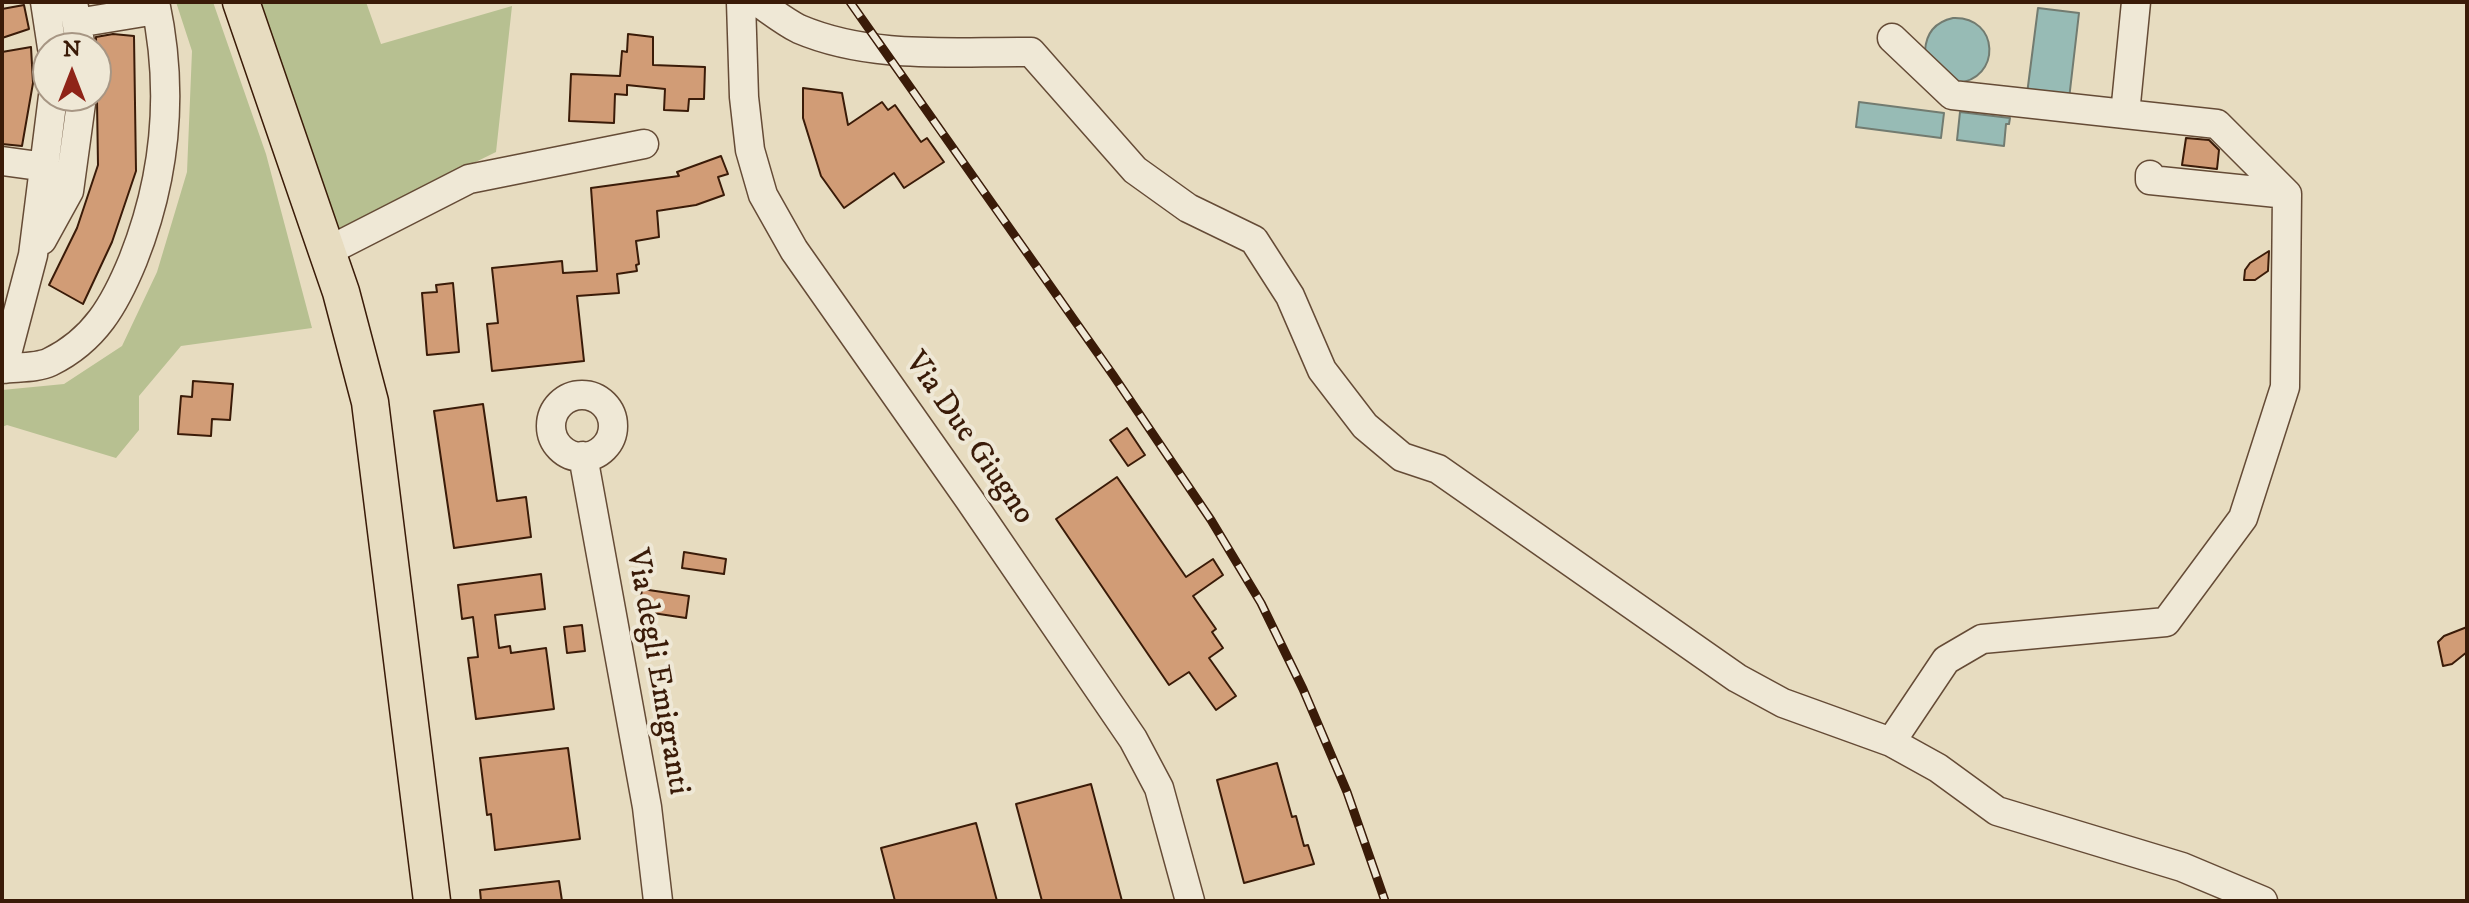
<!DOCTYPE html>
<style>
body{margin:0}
#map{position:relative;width:2469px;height:903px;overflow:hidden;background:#e7dcc0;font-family:"IM FELL DW Pica",serif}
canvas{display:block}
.frame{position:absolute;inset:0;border:4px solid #3a1b08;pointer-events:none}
.north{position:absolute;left:32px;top:32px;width:80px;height:80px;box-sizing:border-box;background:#efe8d6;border:2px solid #a79684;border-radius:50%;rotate:0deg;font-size:22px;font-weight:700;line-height:32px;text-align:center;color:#3a1b08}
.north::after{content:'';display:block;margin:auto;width:28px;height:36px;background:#8f2418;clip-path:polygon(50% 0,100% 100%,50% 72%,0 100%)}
</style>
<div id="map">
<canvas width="2469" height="903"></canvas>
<div class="frame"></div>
<div class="north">N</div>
</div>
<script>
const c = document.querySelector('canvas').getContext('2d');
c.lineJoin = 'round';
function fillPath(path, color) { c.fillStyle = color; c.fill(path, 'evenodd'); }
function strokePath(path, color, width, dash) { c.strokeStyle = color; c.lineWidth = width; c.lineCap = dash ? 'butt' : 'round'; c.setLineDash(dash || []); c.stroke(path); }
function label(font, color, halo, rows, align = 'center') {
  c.font = font + ' "IM FELL DW Pica",serif'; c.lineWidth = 8; c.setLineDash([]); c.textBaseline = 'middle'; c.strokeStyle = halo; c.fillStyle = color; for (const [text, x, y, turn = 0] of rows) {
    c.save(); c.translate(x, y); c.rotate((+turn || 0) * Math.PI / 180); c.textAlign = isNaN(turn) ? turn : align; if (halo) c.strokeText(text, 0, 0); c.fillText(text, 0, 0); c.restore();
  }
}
const green = new Path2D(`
 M176 2H213L266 154 312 328 181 346 139 396V430L116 458 7 425 2 427V390L64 384 122 346 157 272 187 172 192 51Z
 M255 2H366L381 44 512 6 496 152 337 230Z`);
const water = new Path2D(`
 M2038 8 2079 13 2069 99 2027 94Z
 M1953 18C2000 16 2002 80 1956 83L1925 51C1926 33 1935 22 1953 18Z
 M1859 102 1944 113 1941 138 1856 127Z
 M1960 112 2010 118 2009 124H2006L2004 146 1957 140Z`);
const building = new Path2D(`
 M24 5 29 29 2 38V9Z
 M113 34 134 36 136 171 112 242 83 304 49 285 77 228 98 165 96 37Z
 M628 34 653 37V65L705 67 704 99H689L688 111 664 110 665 89 627 85V95L615 94 614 123 569 121 571 74 620 76 622 51 627 52Z
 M31 47 33 83 22 146 2 144V52Z
 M803 88 842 93 848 125 882 102 888 110 895 105 921 142 927 138 944 162 904 188 894 173 844 208 821 176 803 118Z
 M2186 138 2209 140 2219 150 2217 169 2182 165Z
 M721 156 728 174 718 177 724 195 696 205 657 211 659 237 636 241 639 264 636 265 637 271 617 274 619 293 577 296 584 361 492 371 487 324 498 323 492 268 562 261 563 273 597 271 591 188 679 176 677 172Z
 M2269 251 2268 271 2255 280H2244L2245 270 2250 263Z
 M453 283 459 352 427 355 422 293 437 292 436 285Z
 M193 381 233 384 230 420 212 419 211 436 178 434 181 396 192 397Z
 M483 404 497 501 526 497 531 537 454 548 434 411Z
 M1127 428 1145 455 1128 466 1110 440Z
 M1117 477 1186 577 1213 559 1223 575 1193 596 1216 629 1212 632 1223 648 1209 658 1236 696 1216 710 1189 672 1169 685 1056 519Z
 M684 552 726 559 724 574 682 568Z
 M541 574 545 609 495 615 499 648 510 646 511 653 546 648 554 709 476 719 468 658 478 657 473 617 462 619 458 585Z
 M642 589 689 596 686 618 639 611Z
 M582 625 585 651 567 653 564 627Z
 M2467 627V652L2452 664 2443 666 2438 642 2444 636Z
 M568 748 580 839 495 850 491 814 487 815 480 758Z
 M1277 763 1292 817 1296 816 1304 846 1308 845 1314 864 1244 883 1217 780Z
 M1091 784 1122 901H1042L1016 804Z
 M976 823 997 901H895L881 848Z
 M559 881 562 901H481L480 890Z`);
const minor = new Path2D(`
 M45 2 52 48
 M73 2 81 48
 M741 2 744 97 750 150 763 195 794 250 969 499 1133 739 1159 788 1190 901
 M758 2C771 11 785 22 799 29 872 60 954 51 1031 52L1135 170 1188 208 1254 240 1290 296 1322 370 1365 426 1402 457 1438 469 1737 678 1783 703 1891 742 1938 768 1997 811 2182 867 2263 901
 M77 23 156 10
 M1892 38 1952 95 2125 114
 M2 161 46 167
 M2150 175V180L2287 194
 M42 240 69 191 82 96
 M328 251 469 179 644 144
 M2 369C16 367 38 368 50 362 95 340 115 304 133 260 166 177 174 90 155 2
 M3 369 33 255 53 96
 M551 426a31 31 0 1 1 62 0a31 31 0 1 1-62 0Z
 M583 456 647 807 658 901
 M1891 742 1946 660 1982 639 2166 622 2243 518 2285 387 2287 194 2217 124 2125 114 2136 2`);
const major = new Path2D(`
 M241 2 341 292 370 402 432 901`);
const rail = new Path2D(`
 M850 2 1113 375 1211 520 1261 603 1303 689 1347 792 1385 901`);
const streetNames = [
 ["Via Due Giugno",968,439,55],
 ["Via degli Emigranti",656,672,80]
];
fillPath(green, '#b7c091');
fillPath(water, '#97bbb5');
strokePath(water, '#727b70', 2);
fillPath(building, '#d19c76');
strokePath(building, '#3a1b08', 2);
strokePath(minor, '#654b36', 31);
strokePath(major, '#3a1b08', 39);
strokePath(minor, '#efe8d6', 28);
strokePath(major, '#e7dcc0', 36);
strokePath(rail, '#3a1b08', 9);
strokePath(rail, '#efe8d6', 6, [18]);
label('32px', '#3a1b08', '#efe8d6', streetNames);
</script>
